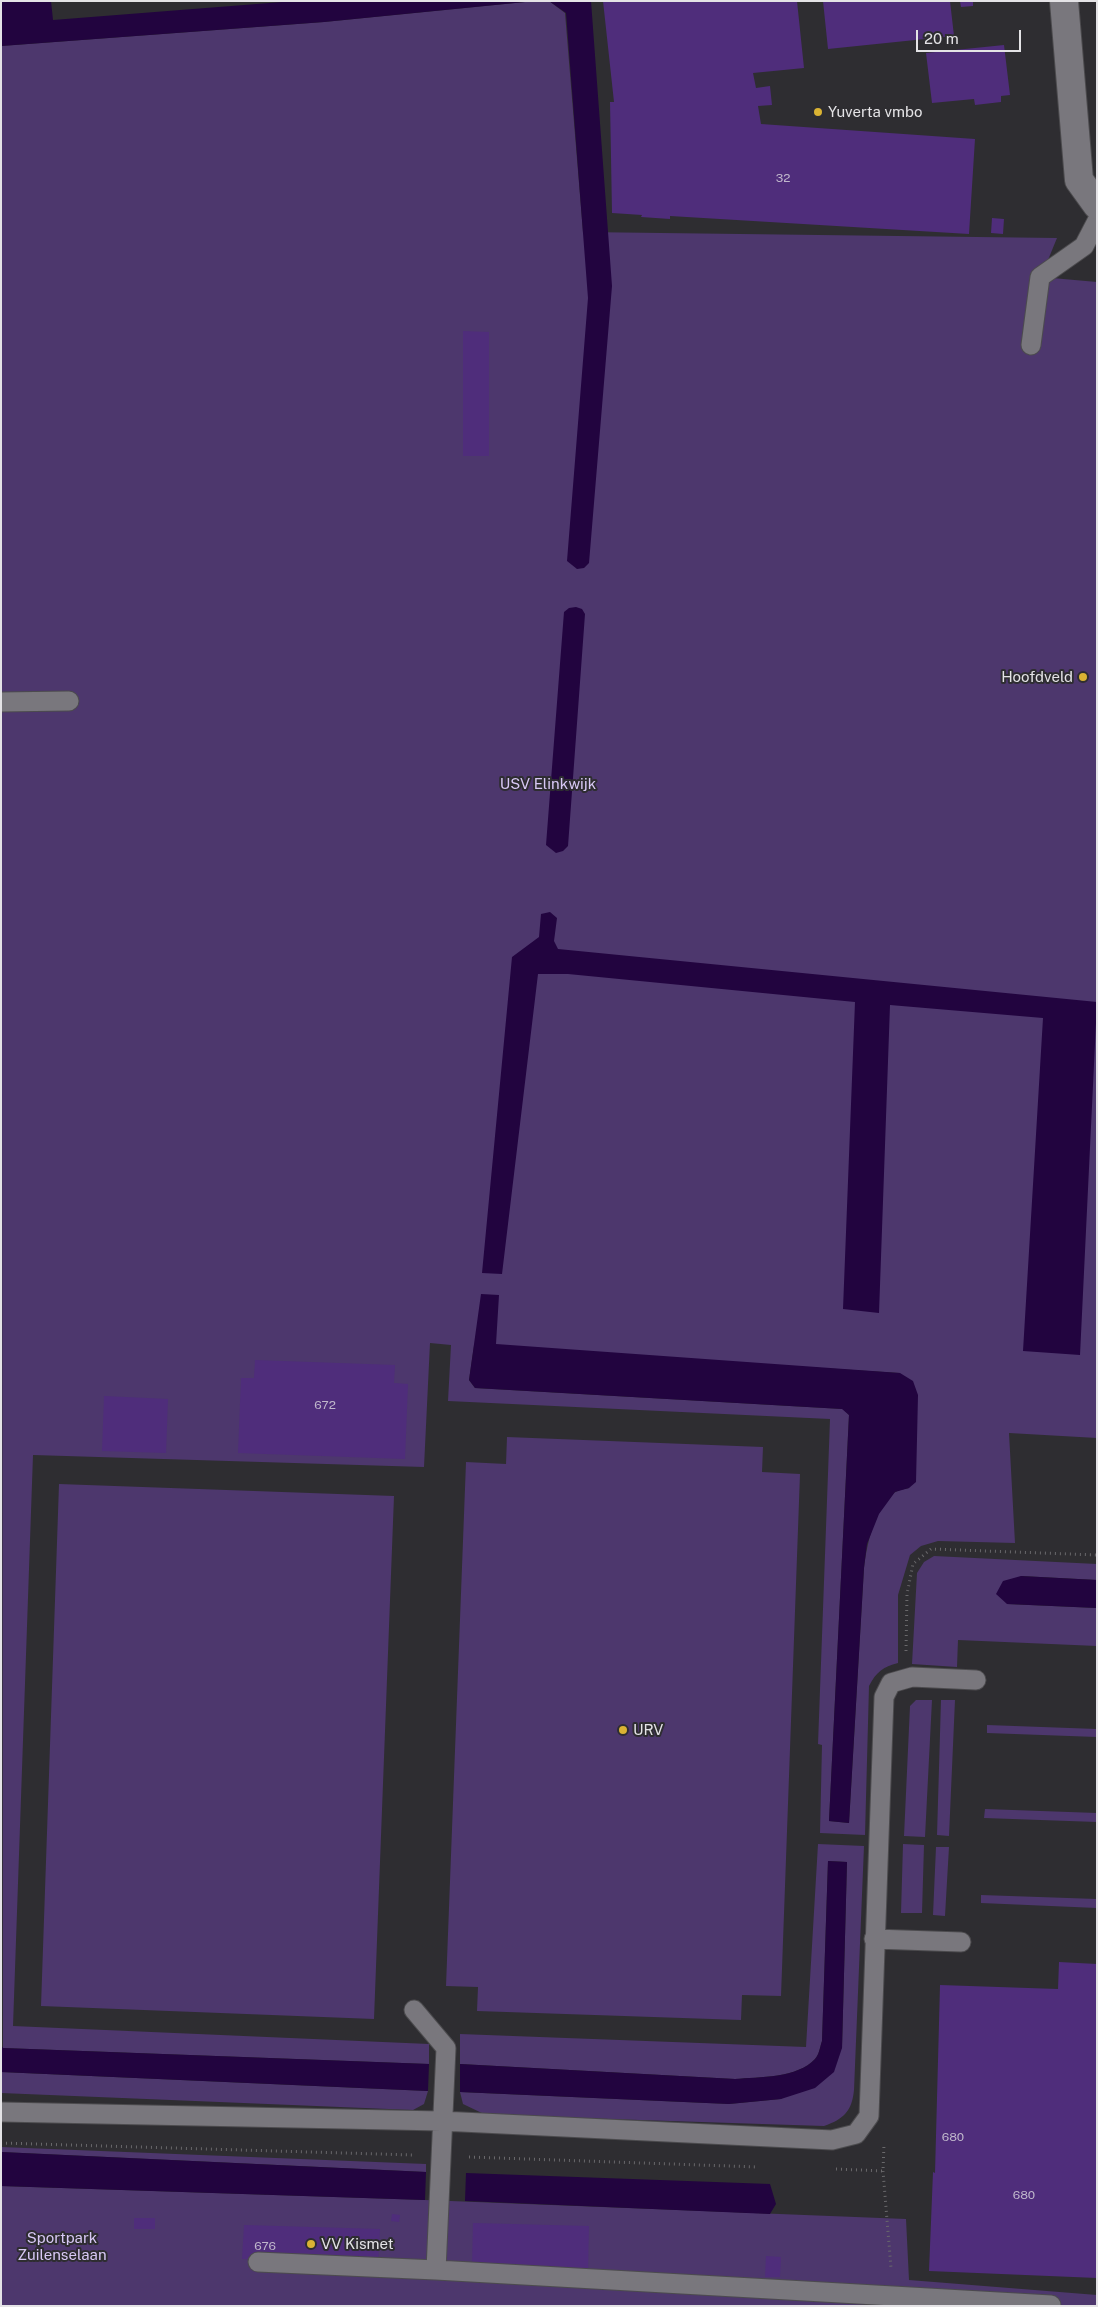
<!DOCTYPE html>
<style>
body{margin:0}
#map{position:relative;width:1098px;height:2307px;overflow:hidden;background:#2e2d31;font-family:"Public Sans",sans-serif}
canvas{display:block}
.frame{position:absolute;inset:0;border:2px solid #e4e3e6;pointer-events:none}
.scale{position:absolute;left:916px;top:30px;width:105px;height:22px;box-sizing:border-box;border:2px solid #e4e3e6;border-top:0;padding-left:6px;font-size:15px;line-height:18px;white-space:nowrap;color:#e4e3e6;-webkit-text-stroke:4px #2e2d31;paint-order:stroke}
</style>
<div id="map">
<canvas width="1098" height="2307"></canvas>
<div class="frame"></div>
<div class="scale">20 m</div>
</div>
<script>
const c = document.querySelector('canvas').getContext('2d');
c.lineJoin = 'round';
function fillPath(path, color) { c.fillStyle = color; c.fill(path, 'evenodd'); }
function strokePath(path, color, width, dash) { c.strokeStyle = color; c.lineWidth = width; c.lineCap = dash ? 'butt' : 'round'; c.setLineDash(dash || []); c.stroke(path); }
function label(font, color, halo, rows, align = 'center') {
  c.font = font + ' "Public Sans",sans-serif'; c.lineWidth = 4; c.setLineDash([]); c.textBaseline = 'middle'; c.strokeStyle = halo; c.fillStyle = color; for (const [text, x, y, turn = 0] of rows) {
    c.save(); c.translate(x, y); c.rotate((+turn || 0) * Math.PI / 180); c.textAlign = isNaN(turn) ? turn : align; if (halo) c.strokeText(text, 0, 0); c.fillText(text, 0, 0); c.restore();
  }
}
const green = new Path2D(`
 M535 1H549L565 13 583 232 1057 238 1041 277 1097 282V1438L1009 1433 1015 1543 938 1541 921 1546 910 1555 898 1595V1663C883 1667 876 1672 869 1686L865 1835 820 1833 822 1745 818 1744 830 1419 448 1401 451 1345 430 1343 424 1467 33 1455 13 2026 429 2044V2064L3 2048 1 46 324 22ZM474 1346 900 1373 909 1488C905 1489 898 1490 894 1493 874 1511 867 1543 864 1568L849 1823 829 1821 849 1415 843 1409 475 1388 469 1380Z
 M507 1437 763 1447 762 1472 800 1474 781 1996 742 1995 741 2020 477 2011 478 1987 446 1986 466 1462 506 1464Z
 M59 1484 394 1496 374 2019 41 2006Z
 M934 1556 1097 1564V1580L1021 1576 1007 1604 1097 1608V1646L958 1640 957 1667 912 1664 917 1573 924 1562Z
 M916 1700H932L925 1837 904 1836 910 1706Z
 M941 1700H955L949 1836 937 1835Z
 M987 1725 1097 1729V1737L987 1733Z
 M985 1809 1097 1813V1822L984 1818Z
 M818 1844 864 1846 854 2090C852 2111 844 2119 824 2126L486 2115 463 2104 460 2092 729 2104 781 2099 842 2048 847 1862 828 1861 822 2041C820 2047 819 2055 815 2059 798 2078 759 2077 735 2079L460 2064V2034L806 2047Z
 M903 1844 924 1845 922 1913H901Z
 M936 1847H949L945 1916 933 1915Z
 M981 1895 1097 1899V1908L981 1903Z
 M1 2072 428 2091 424 2104 413 2110 1 2093Z
 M1 2147 426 2164V2172L1 2152Z
 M1 2186 425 2200 906 2219 909 2280 1097 2295V2306H1Z`);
const water = new Path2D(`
 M1 1H51L53 20 295 1H535L324 22 1 46Z
 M549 1H591L612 286 589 563 584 568 577 569 567 561 588 298 566 13Z
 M576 607 582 609 585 614 568 846 563 851 556 853 546 845 564 612 569 608Z
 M550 912 557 918 554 941 558 949 1097 1002 1080 1355 1023 1351 1043 1018 890 1005 879 1313 843 1309 855 1002 568 974H538L502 1274 482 1273 512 957 539 937 541 914Z
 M481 1294 499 1295 496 1344 900 1373 913 1381 918 1395 916 1482 909 1488 895 1492 879 1514 867 1544 864 1568 849 1823 829 1821 849 1415 842 1409 475 1388 469 1380Z
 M1021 1576 1097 1580V1608L1007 1604 996 1594 1003 1581Z
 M828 1861 847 1862 842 2048 834 2072 815 2088 781 2099 729 2104 460 2092V2064L735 2079C759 2077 798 2078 815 2059 819 2055 820 2047 822 2041Z
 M1 2045 3 2048 429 2064 428 2091 1 2072Z
 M1 2152 426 2172 425 2200 1 2186Z
 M466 2173 770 2184 776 2204 770 2214 465 2201Z`);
const building = new Path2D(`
 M603 1H797L804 68 753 73 756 88 770 86 772 105 758 106 761 124 975 139 969 234 670 216V219L641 217 642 215 612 213 610 102H614Z
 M823 1H950L954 36 828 49Z
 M960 1H973V6L961 7Z
 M1004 45 1010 95 1001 96V102L975 105 974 99 932 103 926 53Z
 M992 218 1004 219 1003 234 991 233Z
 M463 331 489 332V456H463Z
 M255 1360 395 1365 394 1383 408 1384 405 1459 238 1453 241 1378H254Z
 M104 1396 168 1399 166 1453 102 1451Z
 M1059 1962 1097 1964V2278L929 2271 933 2172 935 2173 940 1985 1058 1989Z
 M392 2214 400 2215 399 2222 391 2221Z
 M134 2218H155V2229H134Z
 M473 2223 589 2226 588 2270 472 2266Z
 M244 2225 380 2229 378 2263 242 2259Z
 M766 2256 781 2257 780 2277H765Z`);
const path = new Path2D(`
 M906 1651 907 1594 913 1564 931 1549 1097 1555
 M1 2143 413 2155
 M469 2157 758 2167
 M836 2169 883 2171 884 2144
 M883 2171 891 2268`);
const lane = new Path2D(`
 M1031 345 1040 277 1084 246 1097 221
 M1 702 69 701
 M874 1939 961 1942
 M414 2010 446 2048 436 2270 1051 2305
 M1 2112 441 2121 832 2140 856 2134 869 2116 884 1697 891 1683 912 1677 976 1680
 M258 2262 436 2270`);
const street = new Path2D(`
 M1064 1 1079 180 1097 205`);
const markers = [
 [818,112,5,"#dab333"],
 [1083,677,5,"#dab333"],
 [623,1730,5,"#dab333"],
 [311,2244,5,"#dab333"]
];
const numberNames = [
 ["32",783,178],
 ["672",325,1405],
 ["680",953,2137],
 ["680",1024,2195],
 ["676",265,2246]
];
const poiNames = [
 ["Yuverta vmbo",828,112],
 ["Hoofdveld",1073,677,"right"],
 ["URV",633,1730],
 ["VV Kismet",321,2244]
];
const parkNames = [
 ["USV Elinkwijk",548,784],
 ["Sportpark",62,2238],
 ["Zuilenselaan",62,2255]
];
fillPath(green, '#4d376d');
fillPath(water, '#22043f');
fillPath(building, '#4f2d7b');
strokePath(lane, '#4c4b4e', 21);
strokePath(street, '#4c4b4e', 30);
strokePath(path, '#69686b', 3, [1, 4]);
strokePath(lane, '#79777d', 19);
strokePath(street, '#79777d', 28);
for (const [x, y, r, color] of markers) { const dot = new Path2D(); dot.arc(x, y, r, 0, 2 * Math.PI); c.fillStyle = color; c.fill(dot); strokePath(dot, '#2e2d31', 2); }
label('12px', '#bfb6cb', null, numberNames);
label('15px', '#e4e3e6', '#2e2d31', poiNames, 'left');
label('15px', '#d8c8f5', '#2e2d31', parkNames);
</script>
